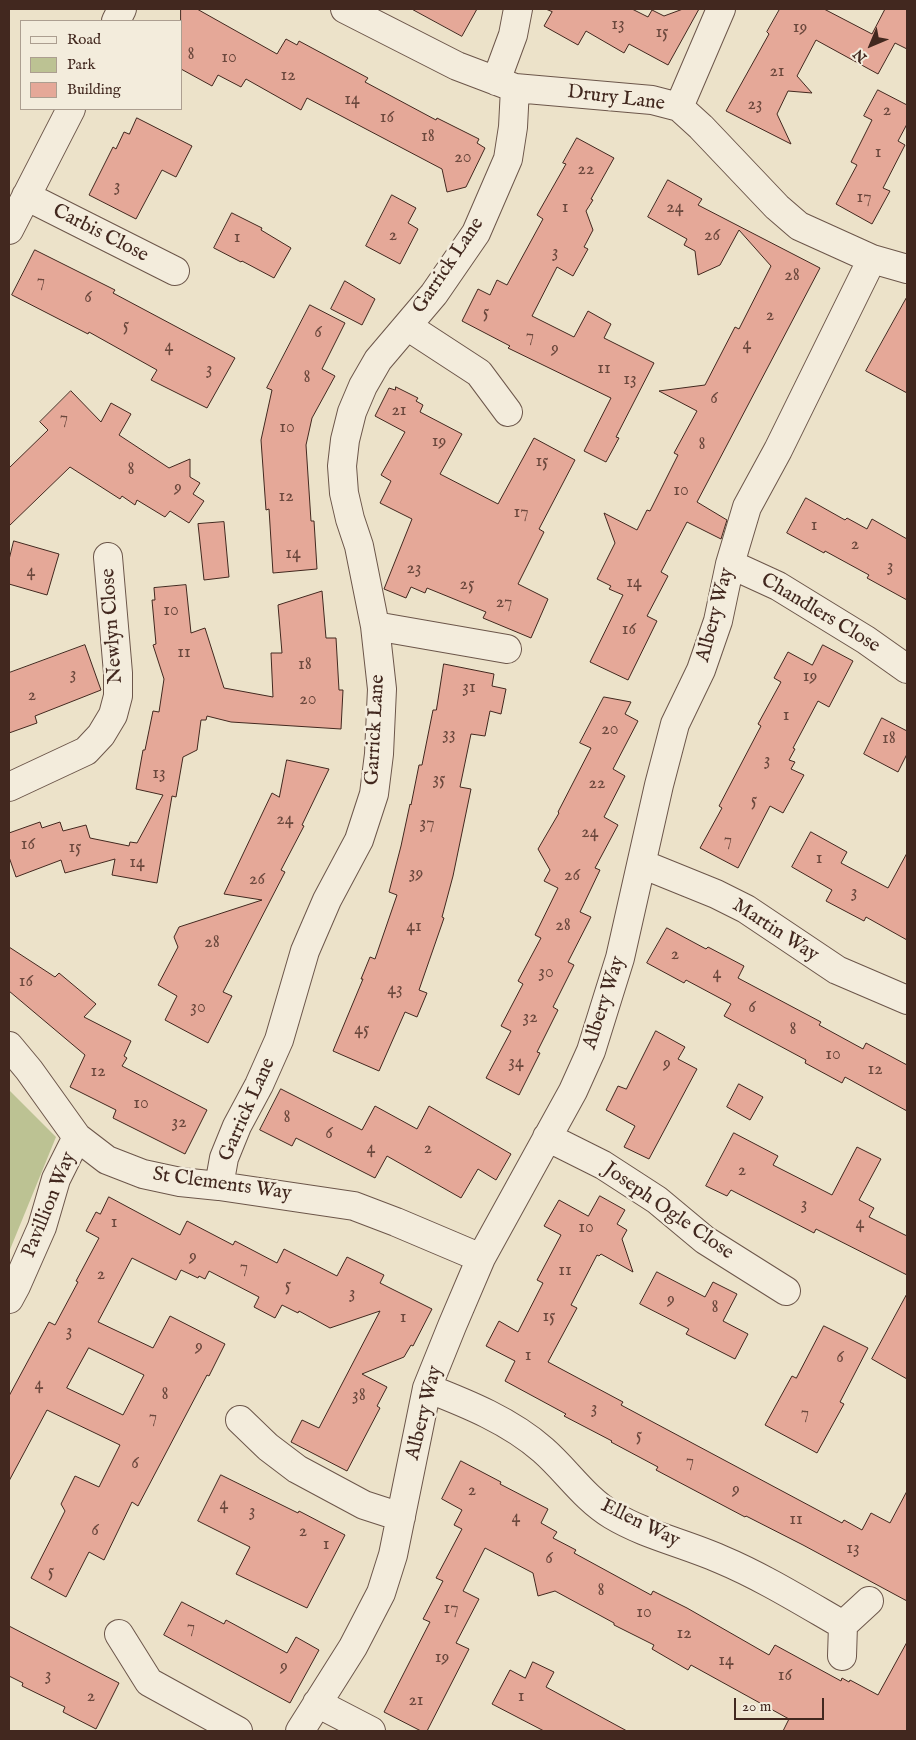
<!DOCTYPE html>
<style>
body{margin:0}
#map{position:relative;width:916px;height:1740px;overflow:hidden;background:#ece2c9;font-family:"IM FELL English",serif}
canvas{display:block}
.frame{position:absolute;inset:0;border:10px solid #42281f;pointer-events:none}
.legend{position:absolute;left:20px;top:20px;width:162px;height:90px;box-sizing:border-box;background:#f3ecdc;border:1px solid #ac9e90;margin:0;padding:6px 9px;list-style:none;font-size:15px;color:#42281f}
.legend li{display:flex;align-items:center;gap:10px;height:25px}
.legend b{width:25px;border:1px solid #ac9e90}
.north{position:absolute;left:846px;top:20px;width:50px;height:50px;-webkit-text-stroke:4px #f3ecdc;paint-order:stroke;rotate:225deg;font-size:14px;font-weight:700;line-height:20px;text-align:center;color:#42281f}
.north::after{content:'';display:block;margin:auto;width:18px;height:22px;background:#42281f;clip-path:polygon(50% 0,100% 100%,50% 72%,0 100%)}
.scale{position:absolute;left:734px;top:1698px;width:90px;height:22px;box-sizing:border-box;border:2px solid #42281f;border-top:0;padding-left:6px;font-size:15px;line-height:18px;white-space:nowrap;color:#42281f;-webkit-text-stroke:4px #f3ecdc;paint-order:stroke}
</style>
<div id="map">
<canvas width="916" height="1740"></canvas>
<div class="frame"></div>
<ul class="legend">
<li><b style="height:6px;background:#f3ecdc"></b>Road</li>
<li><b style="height:14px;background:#bcc293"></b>Park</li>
<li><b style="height:14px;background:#e5a898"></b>Building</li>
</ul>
<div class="north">N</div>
<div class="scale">20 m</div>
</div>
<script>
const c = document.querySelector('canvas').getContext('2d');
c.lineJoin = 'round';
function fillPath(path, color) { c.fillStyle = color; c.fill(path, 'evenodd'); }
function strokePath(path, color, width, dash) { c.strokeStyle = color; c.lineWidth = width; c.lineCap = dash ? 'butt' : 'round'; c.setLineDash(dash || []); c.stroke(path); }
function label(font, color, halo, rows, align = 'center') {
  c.font = font + ' "IM FELL English",serif'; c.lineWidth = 5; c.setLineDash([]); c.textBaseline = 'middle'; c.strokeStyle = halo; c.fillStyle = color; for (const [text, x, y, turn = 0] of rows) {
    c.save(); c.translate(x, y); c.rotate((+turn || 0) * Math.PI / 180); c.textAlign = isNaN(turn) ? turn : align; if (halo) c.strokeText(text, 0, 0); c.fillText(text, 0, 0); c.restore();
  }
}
const green = new Path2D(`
 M9 1090 56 1137 9 1252Z`);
const building = new Path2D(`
 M181 9H197L277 54 286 39 297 45 299 41 368 78 365 82 436 120 437 118 479 139 477 143 485 148 466 187 447 192 442 169 307 98 301 110 246 79 241 87 218 75 212 86 181 69Z
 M412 9H477L462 36Z
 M546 9H632L648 17 652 10 664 16 683 9H699L668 65 629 44 624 53 586 31 578 45 544 26 552 12Z
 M780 9H824L872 34 885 9H907V49L895 43 878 74 816 40 797 76 812 93 788 91 777 114 791 144 726 111 769 34 767 32Z
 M878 90 907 105V124L898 141 905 145 883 188 890 191 872 224 836 204 857 165 851 162 872 120 864 116Z
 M137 118 192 146 176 177 162 170 136 219 89 195 113 147 116 149 124 132 129 134Z
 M577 138 614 158 591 199 593 200 586 211 593 230 584 247 588 249 573 276 557 267 532 316 574 337 588 311 611 324 604 338 654 363 616 437 619 438 606 462 584 451 611 398 508 348 510 346 462 321 478 289 490 295 497 280 507 285 543 219 537 215 566 164 563 163Z
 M668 180 702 199 698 205 820 268 697 502 727 520 721 539 687 522 661 572 668 576 647 616 657 621 628 680 590 662 623 595 609 589 611 586 597 579 615 543 604 513 637 530 647 510 650 511 678 455 674 453 697 411 659 391 705 385 735 327 739 329 771 266 739 230 720 265 698 275 695 251 684 245 687 239 648 217Z
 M392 195 416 208 408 223 418 229 400 264 366 246Z
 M232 213 262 228 261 230 291 248 274 278 242 261 241 262 214 248Z
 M35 250 115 290 113 293 235 358 207 408 151 380 157 370 89 332 88 334 12 295Z
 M345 281 375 299 362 325 331 309Z
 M907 297V393L866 371Z
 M310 305 345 323 322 369 335 376 312 418 306 445 311 521H314L317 569 273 573 269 509 266 510 261 440 272 390 267 388Z
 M396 387 418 398 416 401 423 405 420 412 462 434 440 474 498 504 534 438 575 460 539 529 544 532 518 584 548 599 531 638 483 618 486 612 427 588 425 593 411 587 406 598 384 589 412 519 380 503 391 481 381 475 405 432 375 416 389 388 395 390Z
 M71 391 101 422 111 403 131 414 119 435 169 468 190 459V477L200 483 193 494 204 501 189 523 170 511 165 517 137 500 135 505 122 496 120 499 70 467 9 526V468L48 430 40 422Z
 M806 498 845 520 847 518 867 529 872 519 907 539V600L867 578 869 575 825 551 824 553 787 533Z
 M224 522 229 577 204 580 198 524Z
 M14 541 59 554 47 595 9 584V560Z
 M186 585 191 633 205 628 224 688 273 697 271 653H282L278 605 322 591 326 638H336L339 690H343L341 729 231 722 207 716 206 720H201L197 750 183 757 176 797 172 796 157 883 112 875 115 859 65 873 61 860 16 877 9 857V833L40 822 42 828 60 822 63 831 86 825 90 838 129 846 130 842 137 843 163 795 136 789 143 750H145L153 711 159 712 164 679 153 645 156 644 152 600H155L154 588Z
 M85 645 101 690 35 716 37 723 9 733V673Z
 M823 645 853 661 829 707 818 701 793 748 795 749 789 760 795 762 791 769 804 775 783 813 770 806 738 868 700 848 722 808 719 806 761 726 758 724 781 682 774 678 788 652 812 665Z
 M444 664 494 674 492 686 506 689 501 714 490 711 485 736 471 734 460 787 471 789 453 876 442 917 444 918 419 990 427 993 417 1017 405 1012 379 1071 333 1051 363 979H361L370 957 375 959 397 895 389 892 401 846 410 804 411 805 419 765H422L433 710H436Z
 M604 697 631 702 625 714 638 721 613 769 625 776 604 817 618 825 595 868 600 870 580 912 591 917 568 962 574 965 553 1007 558 1010 537 1052 540 1053 519 1095 486 1078 511 1031 501 1026 523 984 518 981 541 938 535 935 558 888 544 881 550 870 538 849 559 813 558 812 591 748 580 743Z
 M882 718 907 731V754L898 772 864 754Z
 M287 760 329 769 302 825 304 826 281 870 285 872 223 992 232 996 208 1043 165 1020 177 996 158 985 178 947 174 937 179 927 262 900 224 894 272 793 279 797Z
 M811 832 847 852 841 863 888 888 907 853V940L866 917 864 921 826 901 832 890 792 867Z
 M667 928 706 949 708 947 744 966 738 978 821 1022 819 1025 863 1049 866 1043 907 1065V1111L845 1077 842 1083 805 1063 806 1060 724 1016 731 1004 686 980 684 983 647 963Z
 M9 947 55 977 59 973 96 1004 84 1017 131 1041 124 1056 127 1058 122 1066 207 1110 185 1154 113 1118 116 1110 70 1087 85 1055 9 991Z
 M656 1031 685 1047 678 1059 697 1069 649 1159 624 1147 635 1126 606 1110 618 1086 626 1089Z
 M739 1084 763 1097 750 1120 727 1107Z
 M281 1089 362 1130 375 1106 417 1129 429 1106 511 1154 496 1180 478 1169 461 1198 387 1156 375 1178 296 1138 292 1146 260 1130Z
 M734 1133 778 1156 773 1165 832 1195 857 1147 881 1159 859 1200 874 1208 869 1217 907 1236V1275L816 1229 814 1233 731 1190 727 1196 706 1186Z
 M600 1196 625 1210 617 1224 627 1230 622 1239 633 1272 601 1254 599 1256 597 1255 571 1305 577 1308 548 1362 623 1402 621 1405 842 1523 844 1520 862 1530 871 1513 890 1523 907 1491V1601L803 1545 746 1516 745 1517 656 1470 658 1467 611 1442 612 1441 564 1416 566 1414 505 1381 515 1361 486 1346 499 1321 518 1332 543 1283 537 1280 561 1235 544 1226 559 1200 588 1216Z
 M109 1197 180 1235 187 1221 233 1245 235 1241 277 1263 284 1249 337 1276 347 1257 384 1275 380 1283 432 1309 413 1346 411 1345 404 1357 362 1374 387 1387 377 1406 380 1408 347 1471 291 1442 302 1420 319 1428 380 1311 330 1328 299 1311 298 1313 282 1305 275 1318 254 1307 259 1297 209 1271 205 1279 199 1276 198 1278 181 1270 176 1280 132 1258 98 1322 153 1348 170 1316 225 1344 209 1376 207 1375 138 1506 132 1502 104 1560 89 1552 66 1597 31 1578 65 1511 61 1504 75 1476 99 1487 120 1445 47 1410 9 1481V1396L49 1322 55 1325 78 1282 76 1281 99 1238 86 1231 96 1212 100 1214ZM89 1348 144 1375 123 1415 67 1388Z
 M657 1272 705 1297 713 1282 737 1294 723 1321 748 1334 735 1359 686 1334 689 1329 640 1304Z
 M907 1294V1379L872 1359Z
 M824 1326 868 1348 840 1402 844 1404 817 1453 765 1425 792 1376 796 1378Z
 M461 1461 501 1482 500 1484 548 1509 541 1523 557 1532 553 1538 576 1550 574 1553 651 1595 653 1591 687 1608 769 1655 775 1645 841 1681 842 1678 849 1682 850 1680 878 1695 907 1642V1731H783L789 1719 691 1665 688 1670 652 1649 654 1645 614 1625V1623L555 1591 538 1596 533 1573 485 1548 463 1591 479 1599 456 1643 469 1649 427 1731H421L384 1712 430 1622 423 1619 443 1581 436 1578 462 1529 454 1525 462 1510 442 1499Z
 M221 1475 298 1513 299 1511 345 1535 307 1608 236 1574 250 1547 198 1521Z
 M182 1602 224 1624 226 1620 287 1653 296 1637 319 1650 290 1703 164 1635Z
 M9 1626 119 1683 96 1729 63 1712 65 1707 22 1686 23 1683 9 1676Z
 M533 1662 554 1672 546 1687 627 1731H544L492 1704 510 1670 525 1678Z`);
const street = new Path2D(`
 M345 9 457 66 515 88 652 100 679 107 701 127 777 207 799 226 872 259 907 269
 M116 21 122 9
 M496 81 513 35 518 9
 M679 107 721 9
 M26 196 175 271
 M9 230 71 109
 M407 326 479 373 508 412
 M730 564 778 586 866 640 907 669
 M375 626 507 649
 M9 787 86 751 101 735 113 715 118 696V673L108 557
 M642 864 716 894 746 909 837 970 907 1000
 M9 1046 29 1070 77 1137 107 1160 143 1174 180 1182 219 1186 354 1206 396 1222 481 1258
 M547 1137 603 1165 657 1200 705 1240 786 1291
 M219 1186 224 1158 237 1126 259 1085 279 1040 305 951 327 900 359 840 374 794 379 754 382 689 375 626 359 546 350 519 344 493 342 466 345 440 352 412 363 386 378 360 434 294 476 233 508 159 513 127 515 88
 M9 1299 16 1286 42 1227 56 1179 77 1137
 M427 1388C468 1404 510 1421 543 1450 567 1471 584 1498 612 1515 645 1535 684 1543 720 1559 763 1577 803 1602 843 1625L842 1656
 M240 1420 268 1447 297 1469 364 1505 401 1517
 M843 1625 869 1601
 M119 1634 149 1682 238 1731
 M317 1703 371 1731
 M300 1731 353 1647 381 1593 393 1555 427 1388 452 1326 481 1258 573 1091 591 1051 620 958 659 785 675 724 701 670 718 621 730 564 747 507 778 450 872 259`);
const numberNames = [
 ["13",618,25],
 ["19",800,28],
 ["15",662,33],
 ["8",191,55],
 ["10",229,58],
 ["21",777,72],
 ["12",288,76],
 ["14",352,100],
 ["23",755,105],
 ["2",887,111],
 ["16",387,118],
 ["18",428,137],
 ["1",878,153],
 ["20",463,158],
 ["22",586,170],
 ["3",117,187],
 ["17",864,198],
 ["1",565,208],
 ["24",675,208],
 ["2",393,236],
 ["26",712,236],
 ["1",237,238],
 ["3",555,253],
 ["28",792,276],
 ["7",41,282],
 ["6",88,298],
 ["5",486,313],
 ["2",770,316],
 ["5",126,326],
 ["6",318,333],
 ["7",530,337],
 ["4",747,345],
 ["4",169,347],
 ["9",555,349],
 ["11",604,369],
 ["3",209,370],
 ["8",307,378],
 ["13",630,380],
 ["6",714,399],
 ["21",399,411],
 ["7",64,419],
 ["10",287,428],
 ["19",439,442],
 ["8",702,445],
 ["15",542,462],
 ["8",131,470],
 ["9",178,488],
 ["10",681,491],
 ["12",286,497],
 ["17",521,513],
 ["1",814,526],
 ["2",855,545],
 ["14",293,554],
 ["3",890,567],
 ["23",414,569],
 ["4",31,572],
 ["14",634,583],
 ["25",467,585],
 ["27",504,603],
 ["10",171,611],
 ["16",629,630],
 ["11",184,653],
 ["18",305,665],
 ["3",73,675],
 ["19",810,677],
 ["31",469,688],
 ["2",32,696],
 ["20",308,700],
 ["1",786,716],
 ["20",610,730],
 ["33",449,735],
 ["18",889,739],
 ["3",767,761],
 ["13",159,774],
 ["35",439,780],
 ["22",597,784],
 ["5",754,801],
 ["24",285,820],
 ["37",427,824],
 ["24",590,833],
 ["7",728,841],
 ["16",28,845],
 ["15",75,848],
 ["1",819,859],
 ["14",137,863],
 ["39",416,874],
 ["26",572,876],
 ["26",257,880],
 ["3",854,893],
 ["28",563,926],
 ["41",414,927],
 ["28",212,943],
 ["2",675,955],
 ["30",546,973],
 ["4",717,974],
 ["16",26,982],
 ["43",395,990],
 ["30",198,1008],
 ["6",752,1008],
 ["32",530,1018],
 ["45",362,1030],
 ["8",793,1030],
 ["10",833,1055],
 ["34",516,1063],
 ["9",667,1064],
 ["12",875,1070],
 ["12",98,1072],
 ["10",141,1104],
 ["8",287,1118],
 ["32",179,1123],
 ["6",329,1134],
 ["4",371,1149],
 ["2",428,1149],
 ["2",742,1171],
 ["3",804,1205],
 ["1",114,1223],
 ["4",860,1224],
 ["10",586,1228],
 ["9",193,1257],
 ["7",244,1268],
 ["11",565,1271],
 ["2",101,1275],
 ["5",288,1286],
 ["3",352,1294],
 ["9",671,1300],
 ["8",715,1308],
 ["15",549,1317],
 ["1",403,1318],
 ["3",69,1332],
 ["9",199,1347],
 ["1",528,1356],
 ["6",840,1358],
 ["4",39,1385],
 ["8",165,1395],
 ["38",359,1396],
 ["3",594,1409],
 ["7",805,1414],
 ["7",153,1418],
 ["5",639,1436],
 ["7",690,1462],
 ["6",135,1464],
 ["9",736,1490],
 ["2",472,1491],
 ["4",224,1505],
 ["3",252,1512],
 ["4",516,1518],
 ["11",796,1520],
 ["6",95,1531],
 ["2",303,1532],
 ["1",326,1545],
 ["13",853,1549],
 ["6",549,1559],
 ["5",51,1572],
 ["8",601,1591],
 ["17",451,1609],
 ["10",644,1613],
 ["7",191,1628],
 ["12",684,1634],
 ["19",442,1658],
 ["14",726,1661],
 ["9",284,1667],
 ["3",48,1676],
 ["16",785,1676],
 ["2",91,1697],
 ["1",521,1697],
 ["21",416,1701]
];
const streetNames = [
 ["Drury Lane",616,99,7],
 ["Carbis Close",100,234,27],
 ["Garrick Lane",449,266,-56],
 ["Chandlers Close",820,614,31],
 ["Albery Way",716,615,-75],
 ["Newlyn Close",113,626,-94],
 ["Garrick Lane",376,730,-87],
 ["Martin Way",775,931,33],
 ["Albery Way",605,1003,-72],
 ["Garrick Lane",248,1110,-66],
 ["St Clements Way",222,1185,8],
 ["Pavillion Way",50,1205,-68],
 ["Joseph Ogle Close",668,1212,35],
 ["Albery Way",425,1413,-76],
 ["Ellen Way",640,1524,26]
];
fillPath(green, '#bcc293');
fillPath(building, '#e5a898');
strokePath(building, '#42281f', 1);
strokePath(street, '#6c564a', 30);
strokePath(street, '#f3ecdc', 28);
label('18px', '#6b483d', null, numberNames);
label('20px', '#42281f', '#f3ecdc', streetNames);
</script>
